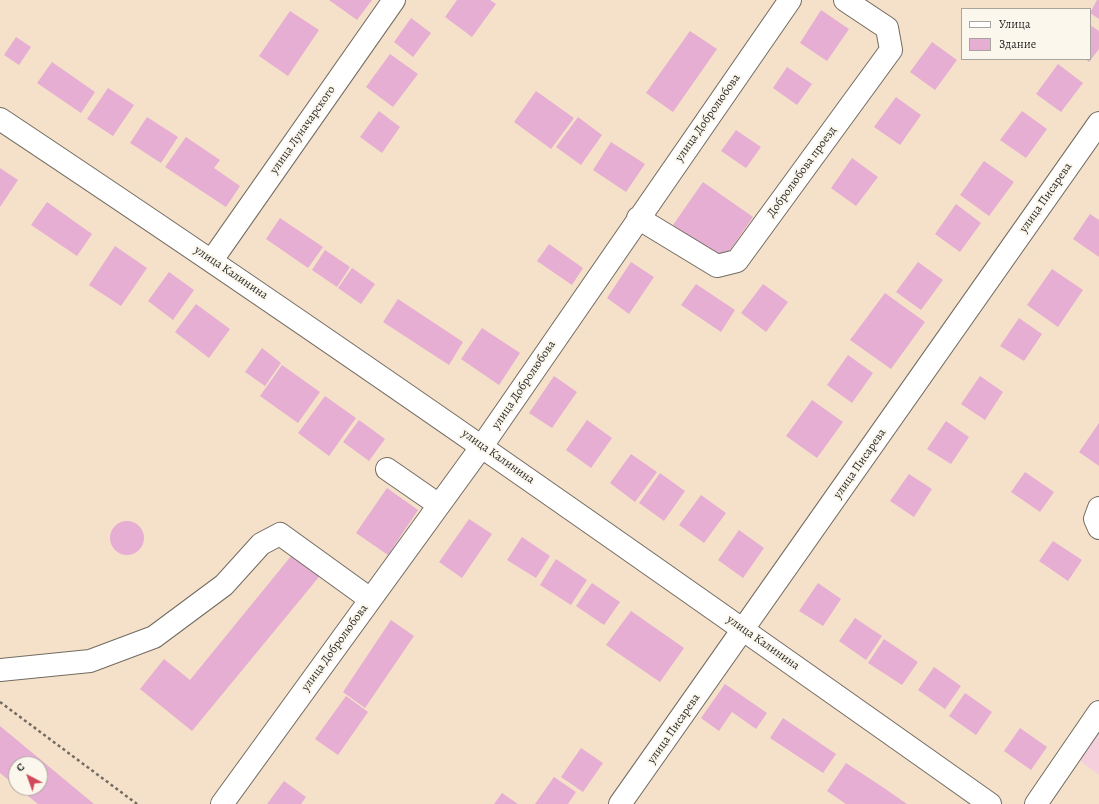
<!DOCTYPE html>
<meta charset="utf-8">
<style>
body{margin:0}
#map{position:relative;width:1099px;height:804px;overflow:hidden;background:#f5e1c9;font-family:Alegreya,serif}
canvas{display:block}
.legend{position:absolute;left:961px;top:8px;width:130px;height:52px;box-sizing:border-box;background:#fbf7ec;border:1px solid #a8a59f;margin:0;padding:5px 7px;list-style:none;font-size:12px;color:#2b2b2b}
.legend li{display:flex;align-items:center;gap:8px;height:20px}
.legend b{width:20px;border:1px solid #a8a59f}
.north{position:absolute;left:8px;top:756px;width:40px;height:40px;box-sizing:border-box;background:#fbf7ec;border:1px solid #a8a59f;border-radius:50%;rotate:319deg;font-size:11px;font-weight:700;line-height:16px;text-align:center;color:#2b2b2b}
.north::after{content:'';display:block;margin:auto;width:14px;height:18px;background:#d1495b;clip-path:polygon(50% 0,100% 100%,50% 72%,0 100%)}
</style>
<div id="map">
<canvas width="1099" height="804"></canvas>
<ul class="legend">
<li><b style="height:5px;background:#fff"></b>Улица</li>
<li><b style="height:11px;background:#e5aed2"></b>Здание</li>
</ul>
<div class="north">С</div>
</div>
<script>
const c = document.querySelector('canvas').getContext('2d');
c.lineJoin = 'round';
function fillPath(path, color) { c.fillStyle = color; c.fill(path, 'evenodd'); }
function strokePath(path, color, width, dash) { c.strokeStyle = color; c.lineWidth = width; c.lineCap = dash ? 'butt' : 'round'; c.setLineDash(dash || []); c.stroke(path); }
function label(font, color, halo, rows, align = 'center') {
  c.font = font + ' Alegreya,serif'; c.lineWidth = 4; c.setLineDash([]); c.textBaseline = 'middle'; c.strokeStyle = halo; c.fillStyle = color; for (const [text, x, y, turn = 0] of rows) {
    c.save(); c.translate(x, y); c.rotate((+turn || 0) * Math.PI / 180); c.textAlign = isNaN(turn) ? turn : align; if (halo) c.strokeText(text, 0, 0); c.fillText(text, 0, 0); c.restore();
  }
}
const built = new Path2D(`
 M1099 733V775L1079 760Z`);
const building = new Path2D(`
 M329 0H372L357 20Z
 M457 0H490L496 4 472 37 445 17Z
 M1097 0H1099V19L1090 13Z
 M821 10 849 29 827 61 800 43Z
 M290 11 319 30 288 76 259 56Z
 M411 18 431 33 413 57 394 42Z
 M1090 25 1099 31V49L1089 62 1085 59H1090Z
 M690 31 717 49 673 112 646 93Z
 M16 37 31 47 19 65 4 55Z
 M932 42 957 60 935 90 910 72Z
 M390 54 418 74 393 107 366 87Z
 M52 62 95 92 81 113 37 83Z
 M1058 64 1083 83 1061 112 1036 94Z
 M787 67 812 84 797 105 773 88Z
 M108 88 134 105 113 136 87 119Z
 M536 91 574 118 551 149 514 122Z
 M896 97 921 115 900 145 874 127Z
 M379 111 400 127 382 153 360 137Z
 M1022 111 1047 129 1026 158 1000 140Z
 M147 117 178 137 161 163 130 143Z
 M578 117 602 135 581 165 556 147Z
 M736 130 761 147 746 168 721 151Z
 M186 137 220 160 214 168 240 186 226 207 165 167Z
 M611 142 645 164 626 192 593 170Z
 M852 158 878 177 856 206 831 188Z
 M984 161 1014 182 989 216 960 195Z
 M0 168 18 180 0 207Z
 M703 182 753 217 723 260 673 225Z
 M47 202 92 234 77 256 31 225Z
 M956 204 981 223 960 252 935 234Z
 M1090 214 1099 220V257L1073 239Z
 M280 218 323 247 308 268 266 239Z
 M549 244 583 268 572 285 537 261Z
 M115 246 147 268 121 306 89 285Z
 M325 250 350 267 337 287 312 270Z
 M631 262 654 277 629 314 607 298Z
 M918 262 943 280 921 310 896 292Z
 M352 268 375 284 361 304 338 288Z
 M1052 269 1083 290 1058 327 1027 305Z
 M169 272 194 290 173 320 148 301Z
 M696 284 735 310 721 332 681 305Z
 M763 284 788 302 766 332 741 313Z
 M885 293 925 322 891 369 850 340Z
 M398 299 463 342 449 365 383 322Z
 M196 304 230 329 209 358 175 332Z
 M1019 318 1042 334 1024 361 1000 346Z
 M482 328 520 353 499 385 461 359Z
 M262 348 281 363 265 386 245 372Z
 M848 355 873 373 852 403 827 385Z
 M282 365 320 392 298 423 260 396Z
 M554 376 577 392 552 428 529 413Z
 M980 376 1003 392 985 420 961 404Z
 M325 396 356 418 329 456 298 433Z
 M812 400 843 422 817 458 786 436Z
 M359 420 385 439 369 461 343 442Z
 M587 420 612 438 591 468 566 450Z
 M946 421 969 437 951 464 927 449Z
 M1099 423V466L1079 452Z
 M631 454 657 472 635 502 610 483Z
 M1025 472 1054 492 1040 512 1011 492Z
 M660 473 685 491 664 521 639 503Z
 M909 474 932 489 914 517 890 501Z
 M387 488 418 510 388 555 356 533Z
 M701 495 726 513 704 543 679 525Z
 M469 519 492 534 462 578 439 562Z
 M110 538a17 17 0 1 1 34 0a17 17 0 1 1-34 0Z
 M739 530 764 548 743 578 718 560Z
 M522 537 550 556 536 578 507 560Z
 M1053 541 1082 560 1068 581 1039 561Z
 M296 550 323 572 192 731 140 689 164 659 190 680Z
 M556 559 587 580 571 605 540 585Z
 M592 583 620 602 604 625 576 606Z
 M818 583 841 599 823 626 799 611Z
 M631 611 684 648 660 682 606 645Z
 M855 618 882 636 866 660 839 641Z
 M391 620 414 636 365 708 343 692Z
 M884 639 918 662 902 685 868 663Z
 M934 667 961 686 945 709 918 690Z
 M725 684 767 713 756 729 732 712 719 731 701 718Z
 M965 693 992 712 976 735 949 716Z
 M346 696 368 712 338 755 315 739Z
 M783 718 836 754 823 773 770 738Z
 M0 726 94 804H38L18 788H40V764H16V786L0 773Z
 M1020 728 1047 747 1031 770 1004 751Z
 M581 748 603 763 583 792 561 777Z
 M846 763 884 788 907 804H846L827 791Z
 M554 777 576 792 568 804H535Z
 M284 781 306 797 301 804H267Z
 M502 793 518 804H494Z`);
const path = new Path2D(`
 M0 702 137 804`);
const minor = new Path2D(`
 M0 119C334 341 662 572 990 804
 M638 218 717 266 737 261 891 50 887 28 845 0
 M212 260 394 0
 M387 469 439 505
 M1099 508 1095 519 1099 528
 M0 670 90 661 154 637 224 585 261 544 280 534 370 599
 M222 804 482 446 790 0
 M620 804 1099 123
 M1036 804 1099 712`);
const streetNames = [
 ["улица Добролюбова",708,118,-55],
 ["улица Луначарского",303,130,-55],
 ["Добролюбова проезд",802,172,-54],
 ["улица Писарева",1046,198,-55],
 ["улица Калинина",231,273,34],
 ["улица Добролюбова",524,385,-56],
 ["улица Калинина",498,457,35],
 ["улица Писарева",860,464,-55],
 ["улица Калинина",763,643,35],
 ["улица Добролюбова",335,648,-54],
 ["улица Писарева",674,729,-55]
];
fillPath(built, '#f5cfdb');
fillPath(building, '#e5aed2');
strokePath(minor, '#726b62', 24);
strokePath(path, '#726b62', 2.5, [3, 3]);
strokePath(minor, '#fff', 22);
label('12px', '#2b2b2b', '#fbf7ec', streetNames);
</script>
